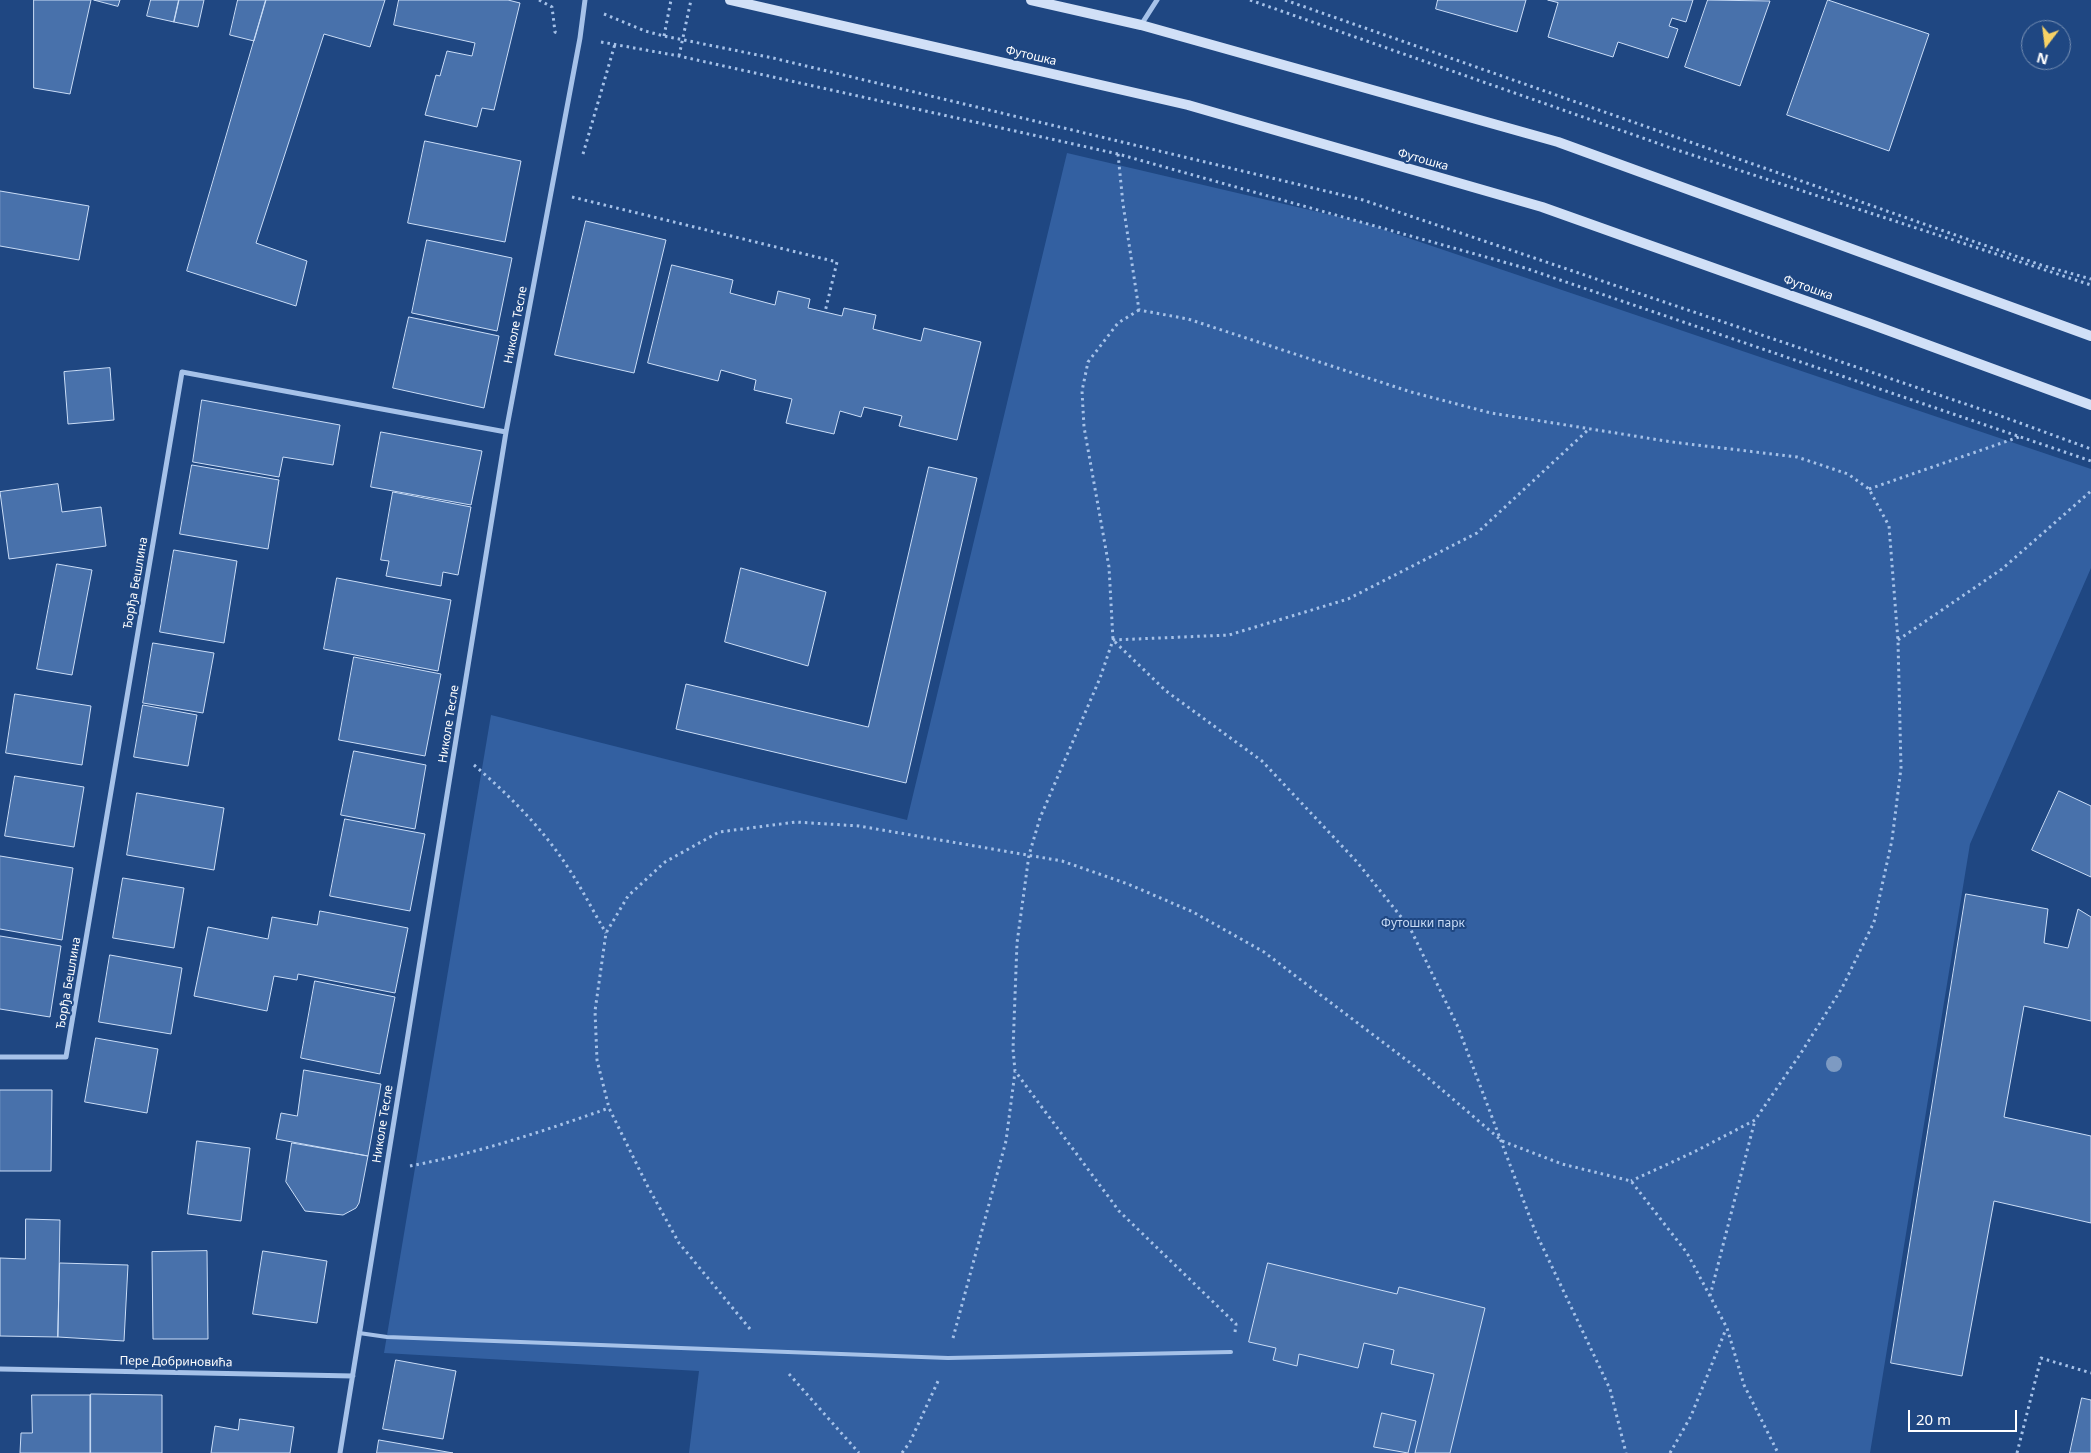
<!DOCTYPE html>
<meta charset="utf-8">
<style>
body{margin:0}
#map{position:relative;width:2091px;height:1453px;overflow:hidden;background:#1f4782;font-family:"Noto Sans",sans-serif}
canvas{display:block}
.north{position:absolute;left:2021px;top:20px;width:50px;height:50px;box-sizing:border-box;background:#1f4782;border:1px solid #7991b4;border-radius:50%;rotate:195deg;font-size:14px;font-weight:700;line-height:20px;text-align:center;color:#fff}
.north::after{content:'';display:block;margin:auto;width:18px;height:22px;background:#f7d266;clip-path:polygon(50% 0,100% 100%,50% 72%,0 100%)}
.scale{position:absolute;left:1908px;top:1410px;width:109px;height:22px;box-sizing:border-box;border:2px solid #fff;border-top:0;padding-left:6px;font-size:15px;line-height:18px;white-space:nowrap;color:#fff;-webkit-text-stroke:4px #1f4782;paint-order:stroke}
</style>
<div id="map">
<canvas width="2091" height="1453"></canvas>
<div class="north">N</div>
<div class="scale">20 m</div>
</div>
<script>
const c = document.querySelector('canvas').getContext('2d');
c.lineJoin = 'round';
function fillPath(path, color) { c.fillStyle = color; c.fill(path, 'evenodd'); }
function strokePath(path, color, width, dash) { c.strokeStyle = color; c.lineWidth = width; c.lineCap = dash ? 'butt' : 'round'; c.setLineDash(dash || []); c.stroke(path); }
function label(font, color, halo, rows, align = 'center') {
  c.font = font + ' "Noto Sans",sans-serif'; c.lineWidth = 4; c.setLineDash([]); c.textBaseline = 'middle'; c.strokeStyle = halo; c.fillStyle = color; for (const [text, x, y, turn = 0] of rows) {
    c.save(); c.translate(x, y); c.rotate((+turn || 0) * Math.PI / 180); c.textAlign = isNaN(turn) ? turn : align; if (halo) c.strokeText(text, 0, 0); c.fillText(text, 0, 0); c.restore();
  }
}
const green = new Path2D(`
 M1067 153 1361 222 2091 469V568L1970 844 1870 1453H689L699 1371 384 1353 491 715 907 820Z`);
const building = new Path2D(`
 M34 0H91L70 94 34 88Z
 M94 0H120L118 6Z
 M151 0H179L174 22 147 16Z
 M179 0H204L198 27 174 22Z
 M238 0H266L254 41 230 35Z
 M266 0H385L370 47 324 34 256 243 307 261 296 306 187 271Z
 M399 0H508L520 3 494 110 482 108 477 127 425 115 436 75 440 76 447 51 472 56 475 43 394 25Z
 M1438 0H1526L1517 32 1436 9Z
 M1548 0H1693L1686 22 1672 18 1669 26 1678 29 1668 58 1618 42 1613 57 1548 37 1558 3Z
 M1708 0 1770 1 1740 86 1685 67Z
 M1828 0 1929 34 1889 151 1787 115Z
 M425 141 521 161 505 242 408 223Z
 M0 191 89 206 79 260 0 246Z
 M586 221 666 240 634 373 555 355Z
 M427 240 512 258 497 331 412 313Z
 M672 265 733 280 730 293 775 305 778 291 810 299 808 308 842 316 844 308 876 315 873 329 921 341 924 328 981 342 957 440 899 426 902 416 864 407 861 417 840 411 834 434 786 423 792 399 754 390 756 380 721 370 718 381 648 363Z
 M409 317 499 336 484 408 393 388Z
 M110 368 114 420 68 424 64 372Z
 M202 400 340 425 333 465 283 457 279 477 193 462Z
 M381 432 482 451 471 505 371 487Z
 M192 465 279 480 268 549 180 534Z
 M929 467 977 478 906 783 676 729 686 684 868 727Z
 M58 484 62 512 101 507 106 546 9 559 0 492Z
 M393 492 471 507 458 575 443 572 441 586 386 576 389 561 381 560Z
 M174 550 237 561 224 643 160 632Z
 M57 564 92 570 72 675 37 669Z
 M741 568 826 592 808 666 725 642Z
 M337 578 451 600 438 671 324 649Z
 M153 643 214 653 203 713 143 703Z
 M354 657 441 674 425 756 339 740Z
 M15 694 91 706 82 765 6 753Z
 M143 705 197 715 188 766 134 757Z
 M354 751 426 765 415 829 341 815Z
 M15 776 84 787 74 847 5 836Z
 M2059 791 2091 806V877L2032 850Z
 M137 793 224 808 214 870 127 855Z
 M345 819 425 834 410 911 330 896Z
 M0 856 73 868 62 940 0 929Z
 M123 878 184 888 174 948 113 938Z
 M1966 894 2048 909 2044 943 2068 948 2078 909 2091 917V1021L2024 1006 2004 1117 2091 1136V1223L1994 1201 1962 1376 1891 1363Z
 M320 911 408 928 395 993 298 974 297 980 274 976 267 1011 194 996 208 927 268 939 272 917 317 925Z
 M0 936 61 946 50 1017 0 1009Z
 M110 955 182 968 171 1034 99 1022Z
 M315 981 395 997 380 1074 301 1058Z
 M96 1038 158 1049 147 1113 85 1102Z
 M304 1070 381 1084 368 1156 276 1139 281 1113 297 1116Z
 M0 1090H52L51 1171H0Z
 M197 1141 250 1148 241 1221 188 1214Z
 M292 1143 368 1156 359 1203 356 1208 343 1215 305 1211 286 1182Z
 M26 1219 60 1220 58 1337 0 1336V1258L25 1259Z
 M207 1251 208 1339H153L152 1252Z
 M263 1251 327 1261 317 1323 253 1314Z
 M60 1263 128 1265 124 1341 58 1337Z
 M1268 1263 1397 1294 1399 1287 1485 1308 1450 1453H1415L1434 1374 1391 1364 1394 1350 1364 1343 1358 1368 1299 1354 1297 1366 1273 1360 1276 1348 1249 1342Z
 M396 1360 456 1371 443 1439 383 1429Z
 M91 1394 162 1395V1453H91Z
 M32 1395H90V1453H20L21 1433H32Z
 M2082 1398 2091 1400V1453H2070Z
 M1382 1413 1416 1421 1408 1453 1374 1447Z
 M240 1419 294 1427 290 1453H211L215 1426 238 1430Z
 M379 1440 453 1453H377Z`);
const path = new Path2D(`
 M539 0 552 7 555 32 558 33
 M1250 0 1674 149 2091 285
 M1285 0 2041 265 2091 279
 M604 14 645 31 664 36 773 58 1363 200 1998 415 2091 449
 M664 36 671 0
 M601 42 679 56 1118 154 1525 268 2091 461
 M679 56 691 0
 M583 154 615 44
 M1118 154 1123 204 1139 310 1188 319 1411 392 1491 413 1672 442 1797 457 1848 474 1869 489 1889 526 1898 641 1901 768 1892 840 1874 922 1842 988 1801 1053 1755 1120 1694 1152 1631 1181
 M572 197 837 262 825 312
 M1139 310 1118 323 1088 362 1082 391 1084 427 1109 567 1113 640 1166 691 1262 761 1357 862 1410 928 1458 1027 1535 1231 1610 1389 1626 1453
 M1869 489 2019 437
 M1898 640 2002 569 2091 491
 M474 765C509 795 542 828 567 866 581 887 593 911 606 933
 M410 1166C478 1153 544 1131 609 1108
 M1710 1296 1755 1120
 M750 1329 679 1243 647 1185 609 1108 597 1060 595 1011 606 933 628 896 665 862 719 832 796 822 859 826 1062 861 1128 884 1193 912 1264 952 1413 1065 1502 1141 1562 1164 1631 1181 1687 1253 1727 1328 1744 1385 1778 1453
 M1235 1332 1236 1324 1119 1211 1015 1071 1013 1049 1017 943 1029 855 1040 818 1100 678 1113 640 1229 635 1348 599 1477 533 1589 429
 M953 1338 1006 1141 1015 1072
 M789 1374 859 1453
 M902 1453 910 1442 939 1379
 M1670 1453 1691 1416 1726 1329
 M2017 1453 2041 1358 2091 1373`);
const service = new Path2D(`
 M359 1333 387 1337 948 1358 1231 1352`);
const minor = new Path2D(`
 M1141 25 1157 0
 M0 1057H66L182 372 506 432
 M0 1369 353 1376
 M340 1453 506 432 580 38 585 0`);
const secondary = new Path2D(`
 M730 0 1188 105 1542 207 1868 323 2091 405
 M1031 0 1141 25 1558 142 2091 336`);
const trees = [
 [1834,1064]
];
const streetNames = [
 ["Футошка",1031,56,13],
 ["Футошка",1423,160,16],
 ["Футошка",1808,288,20],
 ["Николе Тесле",516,325,-79],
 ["Ђорђа Бешлина",136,583,-80],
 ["Николе Тесле",449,724,-81],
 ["Ђорђа Бешлина",69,983,-80],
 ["Николе Тесле",383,1124,-81],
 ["Пере Добриновића",176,1362,1]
];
const parkNames = [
 ["Футошки парк",1423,924]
];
fillPath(green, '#3360a1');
fillPath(building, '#4871ab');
strokePath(building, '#caddf7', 1);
strokePath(path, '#a6c2e9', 3, [2.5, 4]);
strokePath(service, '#a6c2e9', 4);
strokePath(minor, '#a6c2e9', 5);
strokePath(secondary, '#d1e0f7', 10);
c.fillStyle = '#7d9ac2';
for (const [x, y] of trees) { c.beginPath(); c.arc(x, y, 8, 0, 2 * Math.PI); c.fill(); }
label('12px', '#fff', '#1f4782', streetNames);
label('12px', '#caddf7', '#1f4782', parkNames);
</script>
